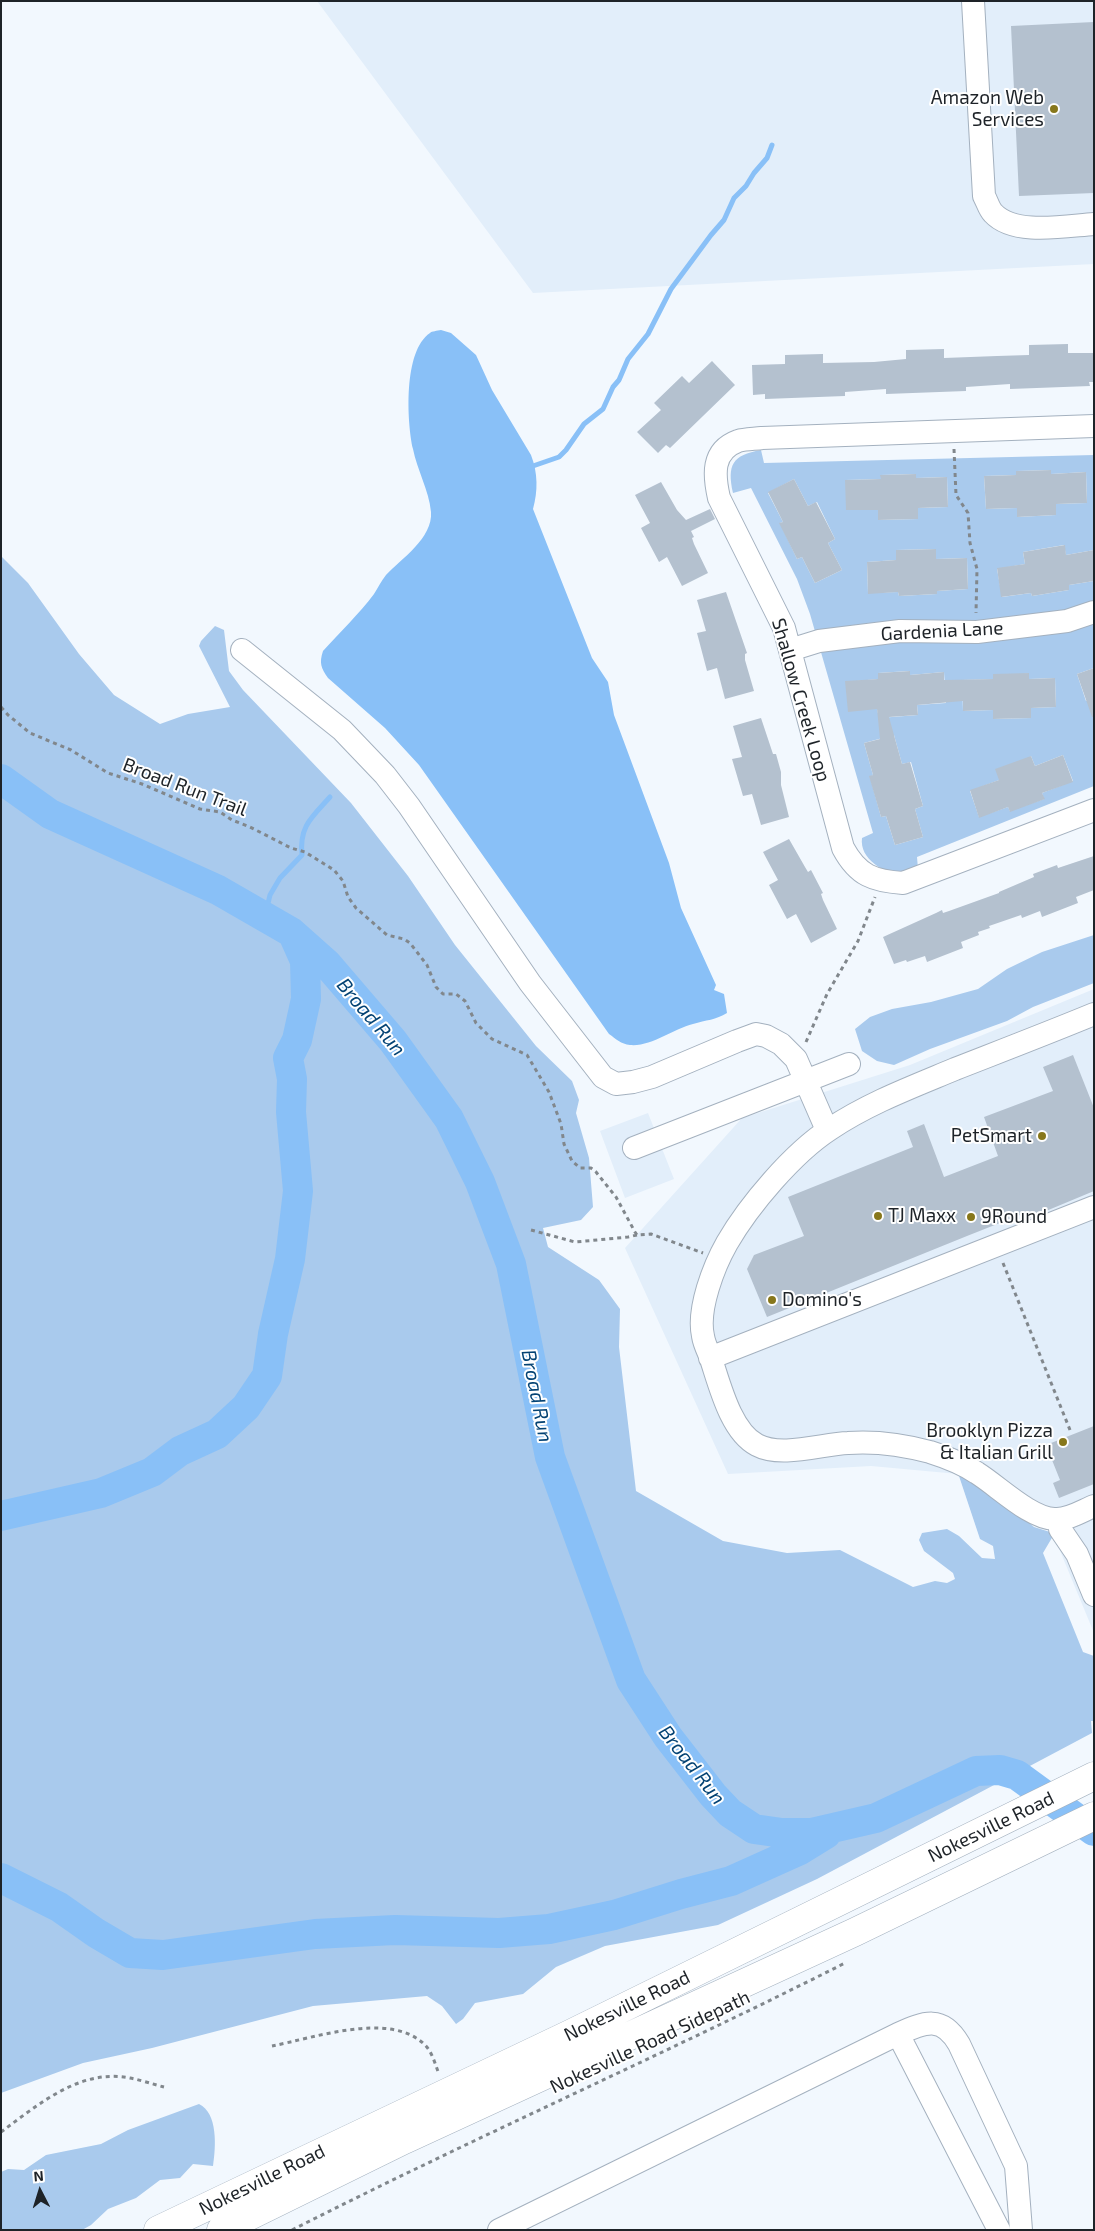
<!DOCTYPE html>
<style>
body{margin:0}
#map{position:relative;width:1095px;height:2231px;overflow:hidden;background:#f2f8fe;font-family:"Exo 2",sans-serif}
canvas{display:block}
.frame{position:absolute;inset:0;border:2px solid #1e2328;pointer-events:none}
.north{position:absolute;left:15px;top:2166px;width:50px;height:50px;-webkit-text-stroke:4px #fff;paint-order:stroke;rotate:355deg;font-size:14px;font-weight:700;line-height:20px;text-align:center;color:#1e2328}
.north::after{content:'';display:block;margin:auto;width:18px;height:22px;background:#1e2328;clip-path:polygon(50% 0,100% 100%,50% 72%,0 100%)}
</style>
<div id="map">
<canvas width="1095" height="2231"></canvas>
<div class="frame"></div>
<div class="north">N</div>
</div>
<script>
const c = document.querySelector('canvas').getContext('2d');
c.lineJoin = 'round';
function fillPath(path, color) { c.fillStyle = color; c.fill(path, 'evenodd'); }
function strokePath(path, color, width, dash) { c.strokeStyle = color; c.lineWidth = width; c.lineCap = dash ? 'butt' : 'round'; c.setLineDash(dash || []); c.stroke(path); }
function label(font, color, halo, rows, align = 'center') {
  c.font = font + ' "Exo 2",sans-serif'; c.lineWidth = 4; c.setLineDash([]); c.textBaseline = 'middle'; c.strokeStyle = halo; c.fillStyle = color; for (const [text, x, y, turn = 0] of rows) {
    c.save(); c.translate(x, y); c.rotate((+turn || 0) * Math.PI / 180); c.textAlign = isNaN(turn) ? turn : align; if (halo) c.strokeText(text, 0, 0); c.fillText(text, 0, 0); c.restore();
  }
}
const built = new Path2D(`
 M317 1H1094V264L533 293Z
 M1094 989V1633L1051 1529 969 1475 871 1466 728 1474 625 1248 742 1118 910 1065Z
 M648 1113 674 1179 625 1198 600 1131Z`);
const green = new Path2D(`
 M761 450 764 463 1094 455V550L1066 555 1064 545 1023 552 1025 564 997 569 1002 597 1031 593 1032 596 1069 590V585L1094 581V668L1077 674 1086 701 1094 698V786L917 857 918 869C915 870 910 873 907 874 887 876 859 860 862 838L873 833 810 614 797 579 751 488 733 493C727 465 732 455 761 450ZM1051 470V474L1086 472 1087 503 1056 504V515L1017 517V508L986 509 984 476 1016 475 1017 471ZM916 474V478L947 477 948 507 918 508V519L878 520V510H846V480L881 479V475ZM794 479 808 506 817 502 835 539 828 543 842 570 815 583 802 557 797 559 780 523 783 522 768 493ZM935 549 936 559 967 558 968 589 937 591V594L899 596 898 592 868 593 867 562 896 560V550ZM909 671 910 675 944 672 946 703 917 705 918 715 879 718 877 709 846 682 878 679V673ZM1029 673V679L1055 678 1056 707 1031 708V718L994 719 993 710 963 711 962 680 993 679ZM894 735 902 764 911 762 923 806 915 809 923 837 895 845 886 816 881 817 870 777 873 775 864 743ZM1063 755 1073 781 1042 793 1044 799 1010 811 1008 807 979 817 970 791 999 780 1031 756 1035 766Z
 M1 556 28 583 79 654 114 695 160 724 188 714 230 707 199 646 201 641 215 626 224 630 229 671 243 690 351 803 408 876 455 945 536 1046 572 1081 579 1100 576 1113 589 1158 593 1207 581 1220 543 1228 548 1247 599 1280 620 1309 619 1347 636 1491 723 1541 787 1553 840 1550 913 1587 935 1581 947 1583 955 1579 953 1573 924 1551 919 1540 922 1533 947 1529 959 1536 982 1558 995 1559 993 1546 980 1539 959 1476 973 1481 996 1495 1034 1527 1050 1532 1053 1536 1043 1553 1083 1652 1094 1656V1721H1091L1092 1733 817 1879 718 1925 605 1946 556 1967 523 1994 475 2003 463 2019 456 2024 442 2006 427 1996 313 2006 152 2048 83 2063 1 2093Z
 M1094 935V983L1033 1007 1007 1021 930 1049 894 1065 877 1061 862 1051 855 1029 870 1017 892 1009 931 1002 978 989 1007 969 1042 952Z
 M199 2104C218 2113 216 2147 213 2166L193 2164 180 2178 160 2180 136 2198 108 2209 91 2225 82 2230H1V2172L8 2169 24 2170 46 2155 101 2144 128 2130Z`);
const water = new Path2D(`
 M441 330 451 333 476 355 492 390 531 455C538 473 538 491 533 509L592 658 608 682 614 715 669 863 681 908 716 985 714 990 724 994 727 1013C716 1020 706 1020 693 1024 673 1029 651 1047 630 1045 621 1044 616 1039 609 1034L419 765 385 728 328 678C321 668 319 663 323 651 340 632 359 614 374 594 378 588 381 581 386 575 401 559 433 538 431 512 429 490 417 470 413 449 407 422 403 351 430 333 432 331 437 331 441 330Z`);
const stream = new Path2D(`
 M530 467 559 457 566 450 584 424 603 409 613 387 619 380 628 359 648 334 671 289 711 235 724 220 734 198 746 186 754 173 767 158 772 145
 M265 916 270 895 280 878 302 855C299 826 312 817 330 797`);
const river = new Path2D(`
 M1 779 50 814 218 890 291 932 327 964 393 1041 449 1119 480 1182 511 1264 550 1457 631 1680 668 1737 713 1795 730 1813 754 1829 782 1833H811L876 1818 976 1771 1000 1770 1017 1775 1094 1831
 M1 1516 101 1493 152 1472 180 1451 217 1434 246 1407 267 1376 273 1334 290 1259 298 1191 291 1112 292 1079 288 1058 297 1040 306 999 305 961 293 934
 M1 1878 59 1907 96 1933 130 1953 163 1955 315 1934 395 1930 499 1933 549 1929 614 1915 681 1894 731 1881 800 1850 826 1834`);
const building = new Path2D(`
 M1094 22V193L1019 196 1011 26Z
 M1068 344V353H1094V382H1089L1090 386 1010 389V384L966 387V391L886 394V389L845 392V396L765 399V394L753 395 752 365 785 364V355L823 354V363L874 362 906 359V350L944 349V358L997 356 1029 355V345Z
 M712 361 735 385 670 448 666 445 658 453 637 432 661 410 654 403 682 376 689 383Z
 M1051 470V474L1086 472 1087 503 1056 504V515L1017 517V508L986 509 984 476 1016 475V471Z
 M916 474V478L947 477 948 507 918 508V519L878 520V510H846L845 480 881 479 880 475Z
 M794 479 808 506 816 502 835 539 828 543 842 570 815 583 802 557 797 559 779 523 783 522 768 492Z
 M661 482 677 510 686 520 710 509 715 519 691 531 694 537 692 538 694 544 708 573 682 586 667 557 659 562 641 528 650 523 635 495Z
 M1065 545 1066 555 1094 550V581L1069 585V590L1032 596 1031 593 1001 597 997 568 1025 564 1023 552Z
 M936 549V559L967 558 968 589 937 591V594L899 596 898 592 868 594 867 562 896 560V550Z
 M726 592 747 653 745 654V660L754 691 725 699 717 668 707 671 697 633 706 631 697 600Z
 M1094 668V717H1092L1077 674Z
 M910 671V675L944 672V680L993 679V674L1029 673V679L1055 678 1056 707 1031 708V718L993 719V710L963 711V701L917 705 918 715 889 717 902 764 910 762 923 806 915 809 923 837 895 845 886 816 881 817 869 776 873 775 864 743 880 739 877 709 848 712 845 681 878 679V673Z
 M761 718 773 754H776L781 772V785L789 817 761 825 752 794 743 796 732 759 742 757 733 726Z
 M1063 755 1073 782 1042 793 1045 799 1010 812 1008 807 979 818 970 790 999 780 995 769 1031 756 1035 766Z
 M789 839 805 867 808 872 811 870 823 893 821 894 823 900 837 929 811 943 796 914 787 919 769 885 778 880 763 852Z
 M1094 856V890L1076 897 1078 903 1042 917 1040 911 1022 918 1021 915 989 926 990 928 978 932 979 935 961 942 963 948 927 962 925 956 907 962 906 960 894 964 883 937 936 913 942 910 943 913 949 911 999 893V892L1034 877 1033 874 1057 865 1058 868Z
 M1073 1055 1094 1108V1191L1022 1221 1020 1215 967 1236 767 1317 747 1269 754 1255 804 1236 788 1197 913 1147 907 1131 924 1124 944 1177 998 1156 984 1117 1053 1091 1043 1067Z
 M1094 1426V1484L1059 1498 1053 1483 1060 1480 1046 1445Z`);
const path = new Path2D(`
 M954 449 956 495 968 513 970 543 977 569 976 613
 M1 707 8 715 30 733 71 750 108 773 142 784 200 809 220 812 232 820 250 827 291 848 305 852 334 870 343 881 348 897 356 908 387 935 404 939 410 943 427 965 436 987 443 994H456L460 997 465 1001 476 1023 492 1039 527 1055 549 1092 561 1124 564 1144 572 1161 580 1168H591L596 1172 616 1197 635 1232 637 1235 651 1234 703 1253
 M806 1042 827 994 858 941 875 897
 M531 1230 575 1242 628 1237 637 1235
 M1003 1263 1070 1430
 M272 2046C314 2038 389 2011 424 2044 432 2051 435 2064 439 2074
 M1 2132C38 2105 80 2068 130 2078 141 2080 152 2084 164 2087
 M292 2230C475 2137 663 2055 845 1963`);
const minor = new Path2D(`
 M973 1 984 196C987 201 989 209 993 213 1014 236 1065 226 1094 224
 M1094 426 762 438C755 439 745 439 738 441 711 451 714 476 719 498L784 628 843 848C858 876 874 881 903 883L1094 810
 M242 650 342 730 385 775 409 806 530 983 603 1077 616 1084 633 1082 652 1077 737 1041 756 1034 766 1036 781 1044 796 1059 827 1130
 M790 650 819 641 900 631 977 632 1067 621 1094 612
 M1094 1014C1048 1033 1001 1051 955 1069 912 1087 869 1103 830 1129 793 1153 749 1205 727 1243 714 1266 697 1309 703 1336 704 1343 707 1349 710 1356 719 1382 730 1431 757 1445 781 1458 822 1444 848 1443 875 1441 904 1445 930 1452 946 1457 962 1463 977 1473 998 1486 1031 1519 1055 1519 1068 1520 1082 1511 1094 1506
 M634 1148 849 1064
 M710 1358 1094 1207
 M1060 1529 1077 1554 1094 1595
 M898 2034 999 2230
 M499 2230 898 2034C925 2022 942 2015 959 2044L1016 2166 1021 2230`);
const highway = new Path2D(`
 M158 2230 570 2034 1094 1776
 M221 2230 404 2140 855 1932 1094 1816`);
const markers = [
 [1054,109,5,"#87771b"],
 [1042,1136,5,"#87771b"],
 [878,1216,5,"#87771b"],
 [971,1217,5,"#87771b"],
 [772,1300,5,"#87771b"],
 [1063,1442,5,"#87771b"]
];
const poiNames = [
 ["Amazon Web",1044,98],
 ["Services",1044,120],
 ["PetSmart",1032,1136],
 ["TJ Maxx",888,1216,"left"],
 ["9Round",981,1217,"left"],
 ["Domino's",782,1300,"left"],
 ["Brooklyn Pizza",1053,1431],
 ["& Italian Grill",1053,1453]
];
const streetNames = [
 ["Gardenia Lane",942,631,-3],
 ["Shallow Creek Loop",801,700,74],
 ["Broad Run Trail",185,787,21],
 ["Nokesville Road",991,1827,-26],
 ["Nokesville Road",627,2006,-26],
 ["Nokesville Road Sidepath",650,2042,-25],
 ["Nokesville Road",262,2180,-26]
];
const waterNames = [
 ["Broad Run",371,1017,50],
 ["Broad Run",537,1396,79],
 ["Broad Run",692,1765,52]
];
fillPath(built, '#e2eefa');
fillPath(green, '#a9caed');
fillPath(water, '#89c0f7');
strokePath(stream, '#89c0f7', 5);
strokePath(river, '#89c0f7', 30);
fillPath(building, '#b4c1cf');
strokePath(minor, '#a4b1bf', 24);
strokePath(highway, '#a4b1bf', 29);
strokePath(path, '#81878c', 3, [4, 4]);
strokePath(minor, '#fff', 22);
strokePath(highway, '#fff', 28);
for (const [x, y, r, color] of markers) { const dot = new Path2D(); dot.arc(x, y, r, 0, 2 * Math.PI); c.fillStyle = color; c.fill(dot); strokePath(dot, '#fff', 2); }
label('19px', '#1e2328', '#fff', poiNames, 'right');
label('19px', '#1e2328', '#fff', streetNames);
label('italic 20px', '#044374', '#fff', waterNames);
</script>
